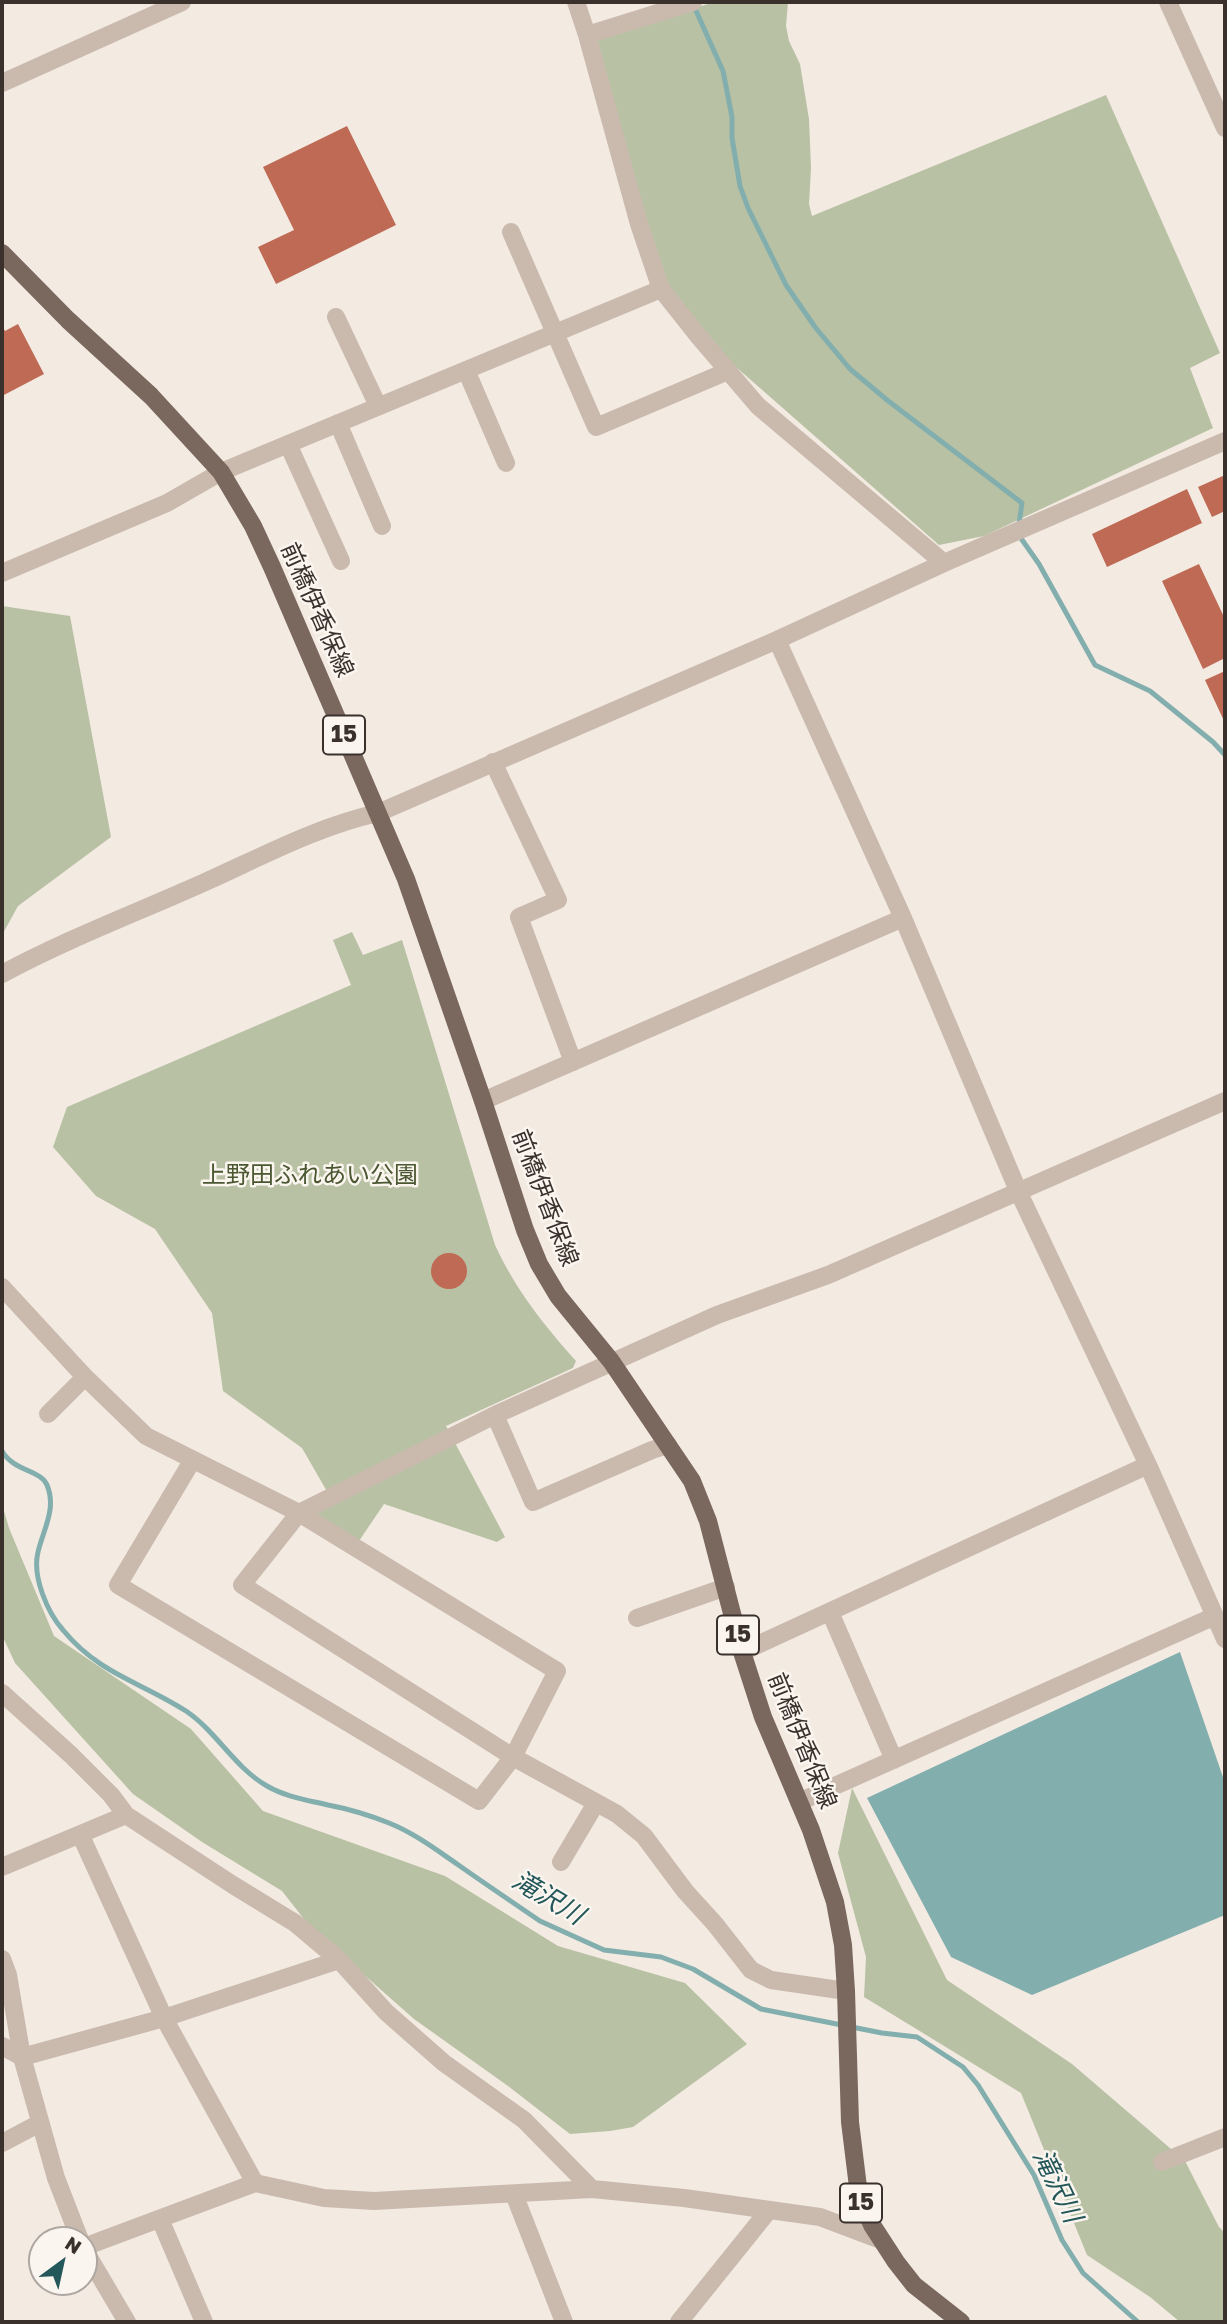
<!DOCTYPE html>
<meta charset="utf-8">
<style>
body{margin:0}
#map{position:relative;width:1227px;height:2324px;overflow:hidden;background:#f3eae2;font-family:"Golos Text",sans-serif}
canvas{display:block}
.frame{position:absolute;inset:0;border:4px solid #3a302c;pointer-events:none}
.north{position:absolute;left:28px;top:2226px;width:70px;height:70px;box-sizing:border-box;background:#faf5ef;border:2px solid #ada6a1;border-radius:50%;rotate:33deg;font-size:19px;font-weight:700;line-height:28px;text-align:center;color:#3a302c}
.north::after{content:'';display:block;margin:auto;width:24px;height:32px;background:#245759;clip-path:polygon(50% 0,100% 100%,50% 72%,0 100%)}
</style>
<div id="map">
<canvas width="1227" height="2324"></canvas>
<div class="frame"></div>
<div class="north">N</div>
</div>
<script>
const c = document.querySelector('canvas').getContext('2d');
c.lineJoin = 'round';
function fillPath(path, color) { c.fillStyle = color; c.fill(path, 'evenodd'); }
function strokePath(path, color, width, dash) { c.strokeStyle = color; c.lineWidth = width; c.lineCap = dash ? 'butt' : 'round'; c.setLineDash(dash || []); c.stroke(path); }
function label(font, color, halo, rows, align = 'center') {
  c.font = font + ' "Golos Text","Noto Sans JP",sans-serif'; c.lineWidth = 5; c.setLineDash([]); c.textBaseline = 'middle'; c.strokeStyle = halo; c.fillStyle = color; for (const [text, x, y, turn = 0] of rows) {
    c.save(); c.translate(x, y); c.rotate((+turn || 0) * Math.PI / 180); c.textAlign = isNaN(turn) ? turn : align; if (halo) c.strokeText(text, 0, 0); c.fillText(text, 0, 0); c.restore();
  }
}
const green = new Path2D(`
 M714 2H788L786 26 789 41 800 64 809 119 811 168 809 204 812 216 1106 95 1220 353 1190 368 1213 428 984 536 939 545 728 360 669 286 645 222 597 39Z
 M2 606 70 616 111 837 18 906 2 935Z
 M352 932 363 955 402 940 495 1245C516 1290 543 1324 576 1361L573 1368 446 1426 505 1537 497 1542 384 1504 359 1541 314 1514 332 1500 302 1448 223 1391 212 1313 155 1229 96 1196 53 1147 67 1107 351 985 333 940Z
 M2 1504 9 1528 54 1636 191 1729 263 1811 445 1876 558 1946 685 1983 747 2044 633 2127 610 2131 570 2134 508 2086 414 2019 311 1928 282 1891 202 1842 133 1794 15 1663 2 1635Z
 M852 1788 947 1980 1072 2064 1185 2161 1219 2227 1225 2233V2322H1180L1150 2297 1087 2255 1021 2093 864 1997 866 1957 838 1853Z`);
const water = new Path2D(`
 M1180 1652 1225 1783V1915L1032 1995 951 1957 867 1798Z`);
const stream = new Path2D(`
 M693 4 723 71 732 117V138L740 186 748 208 786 285 815 327 850 369 887 400 1022 503 1019 524
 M1018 534 1039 564 1095 665 1150 691 1213 742 1225 755
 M2 1451C13 1471 41 1470 47 1485 57 1509 43 1530 38 1552 32 1576 47 1612 63 1630 99 1674 141 1682 186 1711 217 1732 234 1767 267 1786 286 1797 307 1800 328 1805 349 1809 369 1815 389 1823 414 1833 435 1849 457 1864 484 1883 512 1902 540 1921L604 1950 661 1957 693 1969 761 2009 882 2033 917 2037 963 2067 978 2085 1034 2175 1062 2240 1083 2273 1138 2322`);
const building = new Path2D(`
 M347 126 396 225 276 284 258 247 294 230 263 167Z
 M18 324 44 374 2 396V325L5 331Z
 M1225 475V511L1212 517 1198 487Z
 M1187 489 1202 523 1107 567 1092 534Z
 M1199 564 1225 619V658L1203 669 1162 581Z
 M1225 671V723L1205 680Z
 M431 1271a18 18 0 1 1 36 0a18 18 0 1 1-36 0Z`);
const minor = new Path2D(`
 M576 2 587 35 639 224 661 289 699 337 758 406 944 563
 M1168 2 1225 128
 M587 35 693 2
 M2 83 182 2
 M511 232 596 427 728 371
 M336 317 378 406
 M466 370 506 463
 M338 423 382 526
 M288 444 341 561
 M2 573 167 503 221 472 245 462 661 289
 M777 640 903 918 1019 1193 1148 1465 1225 1639
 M493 762 558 900 519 917 573 1062
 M2 974C67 939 136 913 203 883 259 858 318 826 378 813L777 640 944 563 1225 441
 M483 1101 903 918
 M2 1287 85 1377 146 1436 299 1513 557 1671 513 1757 479 1801 118 1585 192 1461
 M48 1414 85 1377
 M495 1415 533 1502 652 1450 668 1445
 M830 1612 894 1760
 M637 1618 726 1587
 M742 1652 1148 1465
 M2 1693 71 1755 111 1795 126 1815 233 1885 295 1923 339 1960 386 2012 444 2063 524 2120 592 2189
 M799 1802 1215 1616
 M81 1836 164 2018 255 2183
 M561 1862 596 1803
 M2 1867 126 1815
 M2 1959 8 1975 22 2057 56 2178 80 2240
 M846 1991 771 1980 751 1970 715 1924 685 1891 644 1836 617 1814 513 1757 242 1585 299 1513 495 1415 717 1315 828 1275 1225 1101
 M2 2046 22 2057 164 2018 339 1960
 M2 2143 40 2123
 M1162 2162 1225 2137
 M514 2194 564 2322
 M160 2219 204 2322
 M84 2247 255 2183 324 2198 374 2201 592 2189 684 2198 820 2217 881 2240
 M84 2249 127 2322
 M679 2322 769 2210`);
const major = new Path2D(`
 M2 253 68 320 151 396 221 472 253 526 272 567 406 879 483 1101 525 1230 539 1264 558 1296 611 1361 692 1481 708 1521 742 1652 763 1717 811 1830 835 1902 843 1945 846 1991 850 2122 859 2195 872 2225 896 2262 914 2285 961 2322`);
const shields = [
 [344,735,42],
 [738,1635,42],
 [861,2203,42]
];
const shieldNames = [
 ["15",344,735],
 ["15",738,1635],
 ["15",861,2203]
];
const streetNames = [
 ["前橋伊香保線",317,610,66],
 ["前橋伊香保線",545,1198,69],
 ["前橋伊香保線",802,1741,68]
];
const parkNames = [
 ["上野田ふれあい公園",310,1175]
];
const waterNames = [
 ["滝沢川",548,1898,31],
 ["滝沢川",1057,2186,64]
];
fillPath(green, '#b8c1a3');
fillPath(water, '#83aeae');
strokePath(stream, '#83aeae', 5);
fillPath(building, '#be6a54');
strokePath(minor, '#cabaae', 18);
strokePath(major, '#7a675e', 18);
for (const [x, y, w] of shields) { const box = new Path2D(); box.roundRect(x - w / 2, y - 19.5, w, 39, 5); c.fillStyle = '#faf5ef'; c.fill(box); strokePath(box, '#3a302c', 2); }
label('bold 23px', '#3a302c', null, shieldNames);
label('24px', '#3a302c', '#faf5ef', streetNames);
label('24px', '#4a5731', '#faf5ef', parkNames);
label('italic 26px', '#245759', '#faf5ef', waterNames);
</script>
